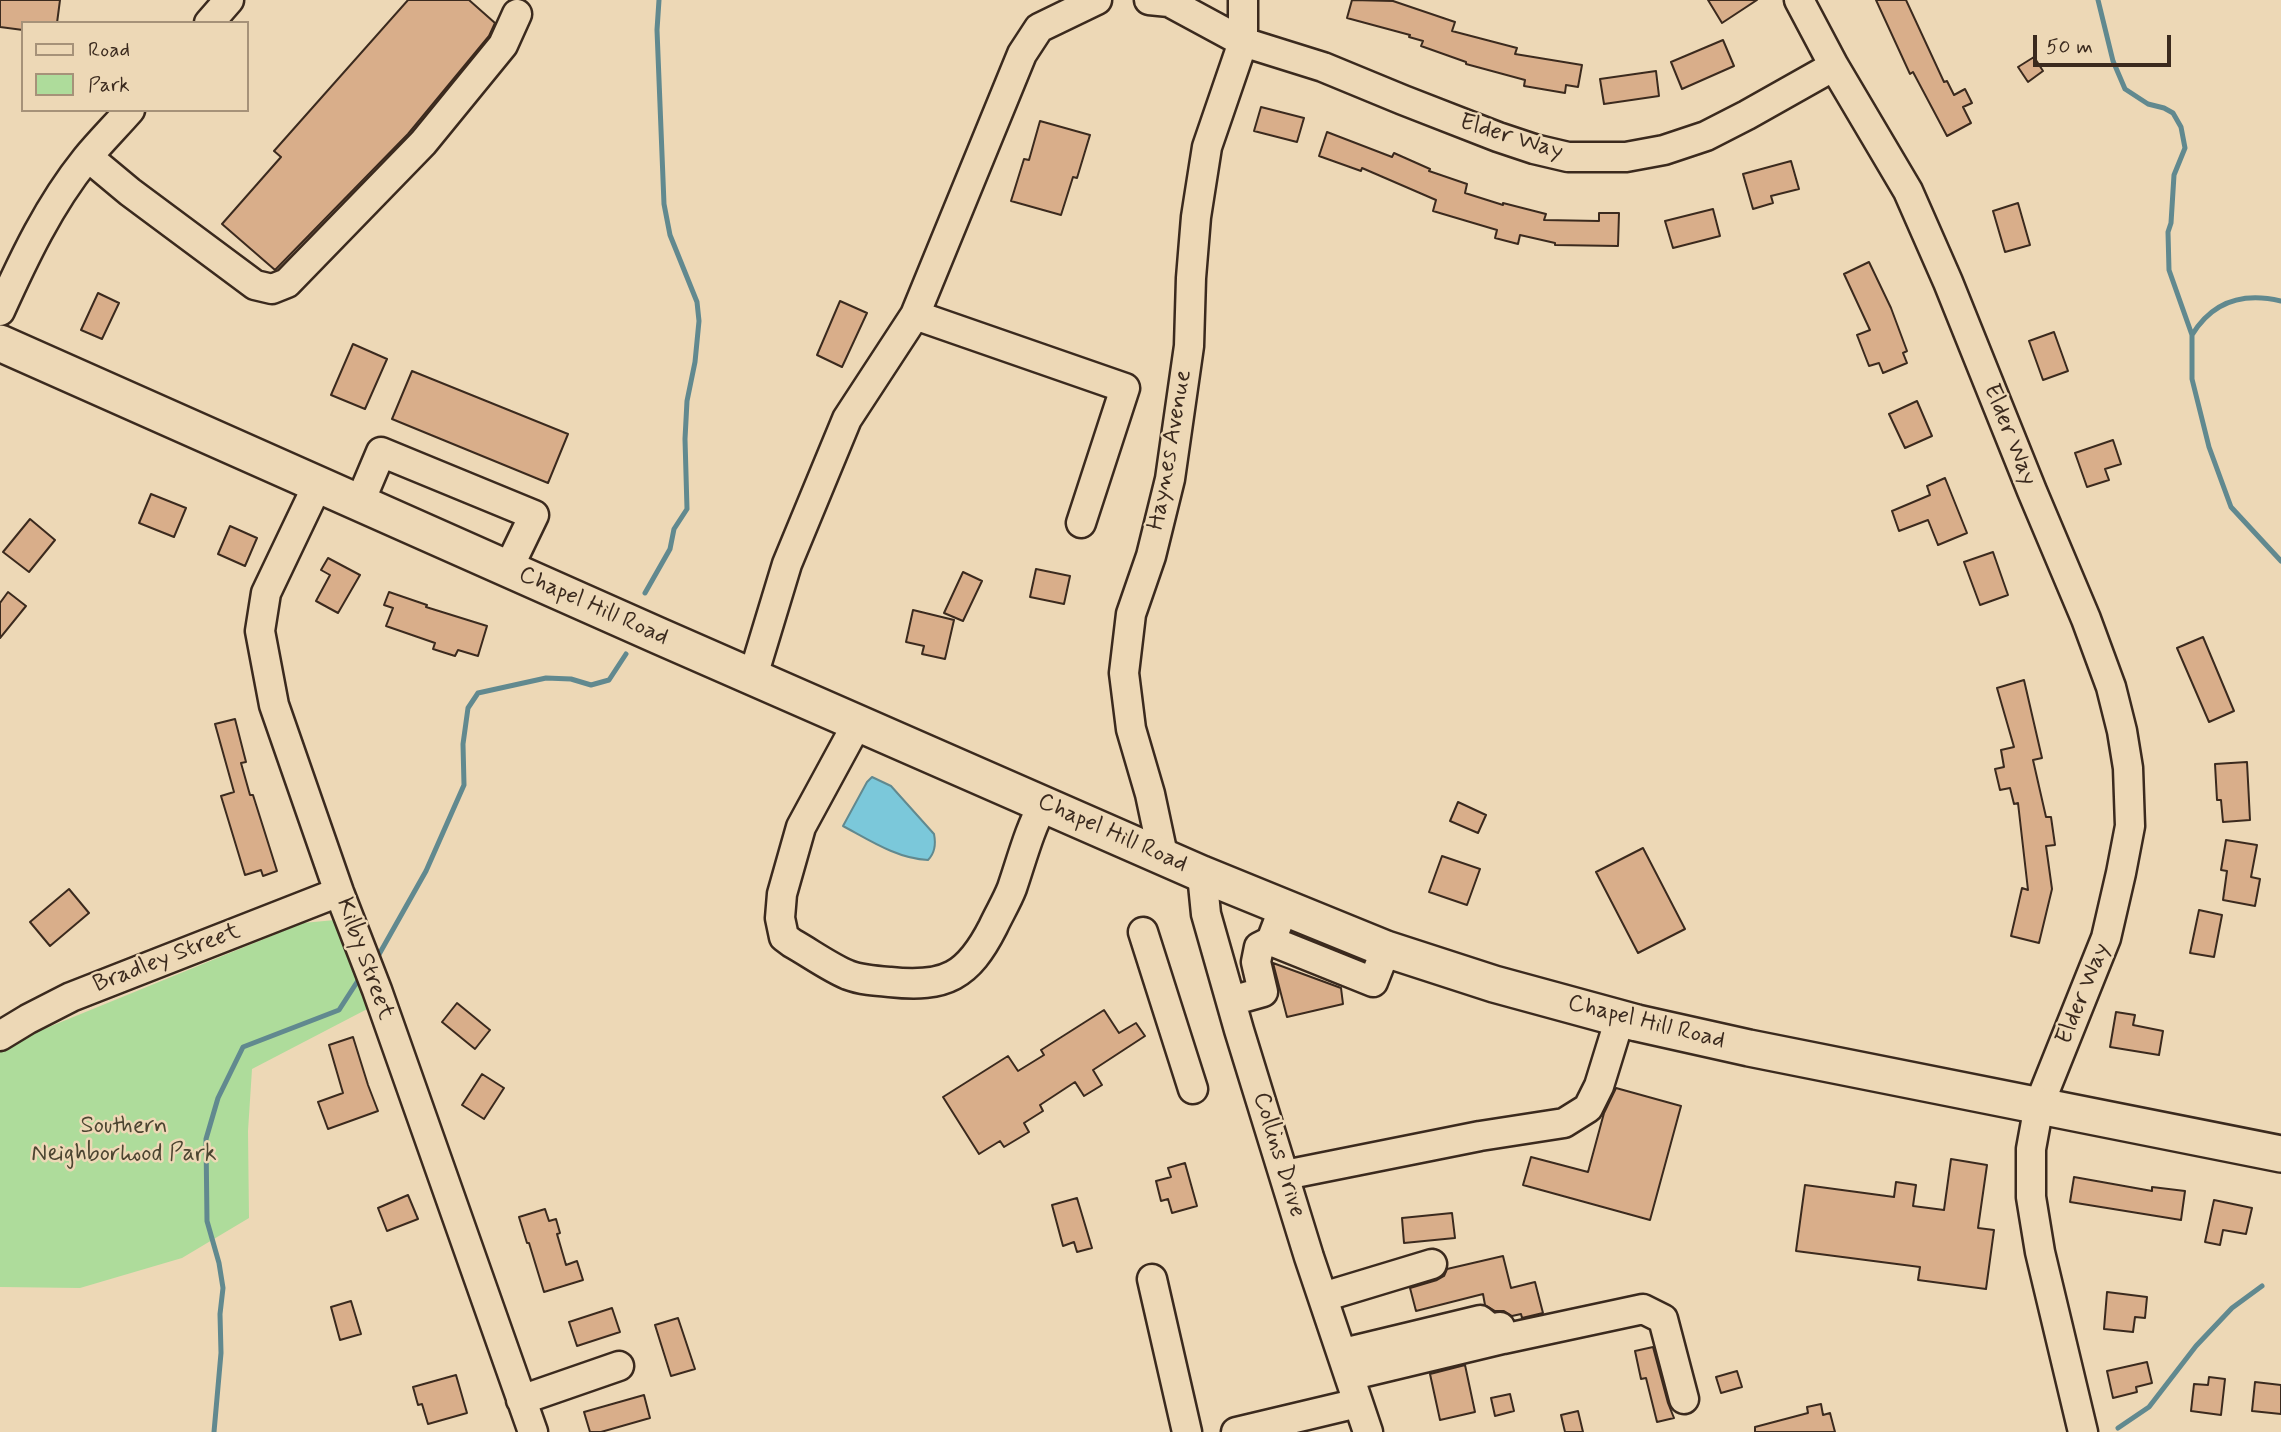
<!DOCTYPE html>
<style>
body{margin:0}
#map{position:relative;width:2281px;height:1432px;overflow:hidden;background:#edd8b6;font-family:Mynerve,sans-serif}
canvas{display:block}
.legend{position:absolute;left:21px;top:21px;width:228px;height:91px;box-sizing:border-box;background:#edd8b6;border:2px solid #a69279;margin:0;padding:9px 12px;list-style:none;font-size:21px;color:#3b2a1e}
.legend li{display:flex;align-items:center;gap:14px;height:35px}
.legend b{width:35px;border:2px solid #a69279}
.scale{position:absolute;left:2033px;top:35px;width:138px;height:32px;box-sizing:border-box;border:4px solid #3b2a1e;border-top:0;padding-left:9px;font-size:21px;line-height:24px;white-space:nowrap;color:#3b2a1e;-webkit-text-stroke:5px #edd8b6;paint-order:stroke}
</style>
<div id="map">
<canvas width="2281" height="1432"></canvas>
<ul class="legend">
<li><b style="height:9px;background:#edd8b6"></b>Road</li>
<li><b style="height:19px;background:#aedc9b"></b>Park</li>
</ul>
<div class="scale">50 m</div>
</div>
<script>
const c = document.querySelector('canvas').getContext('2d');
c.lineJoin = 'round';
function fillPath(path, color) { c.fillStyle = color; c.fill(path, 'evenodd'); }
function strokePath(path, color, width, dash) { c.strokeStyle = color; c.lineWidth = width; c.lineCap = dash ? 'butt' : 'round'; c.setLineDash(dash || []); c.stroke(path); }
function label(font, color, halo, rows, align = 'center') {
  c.font = font + ' Mynerve,sans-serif'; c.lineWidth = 5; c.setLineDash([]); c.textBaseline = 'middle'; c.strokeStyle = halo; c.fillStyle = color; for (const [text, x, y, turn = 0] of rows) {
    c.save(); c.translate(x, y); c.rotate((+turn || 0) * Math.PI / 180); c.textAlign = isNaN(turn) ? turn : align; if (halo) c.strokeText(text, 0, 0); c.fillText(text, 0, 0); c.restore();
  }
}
const green = new Path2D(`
 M335 920 373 1006 252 1069 248 1131 249 1218 182 1258 80 1288 0 1287V1047L303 923Z`);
const water = new Path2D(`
 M872 777 891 786 934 834C936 844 935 853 928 860 898 859 869 840 843 826L867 782Z`);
const stream = new Path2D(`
 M2098 0 2113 61 2125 89 2148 104 2164 108 2173 113 2181 127 2185 148 2174 175 2171 223 2168 232 2169 270 2192 335V379L2209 447 2231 507 2281 561
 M2192 335C2212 302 2243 292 2281 301
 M645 593 670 549 674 529 687 509 685 439 687 401 695 362 699 321 697 302 670 235 664 204 657 30 659 0
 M377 958 426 871 464 785 463 744 468 708 478 693 546 678 571 679 591 685 609 680 626 654
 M2118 1428 2149 1407 2196 1346 2232 1308 2262 1286
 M214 1432 221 1353 220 1314 223 1288 219 1263 207 1221 206 1139 218 1098 243 1047 339 1010 359 979`);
const building = new Path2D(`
 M0 0H60L57 23H23V30L0 27Z
 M408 0H469L495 23 489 36 408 134 275 270 222 224 281 157 274 151Z
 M1352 0 1393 1 1455 22 1452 31 1517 48 1515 54 1582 65 1578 87 1566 85 1565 93 1524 86 1525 80 1466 64V62L1421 46 1423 41 1409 37 1410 35 1347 18Z
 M1708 0H1757L1722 23Z
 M1876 0H1906L1944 82 1947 81 1954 95 1965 89 1972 103 1963 107 1971 123 1947 136 1913 72 1910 74Z
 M1723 40 1734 66 1682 89 1671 62Z
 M2034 57 2043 71 2028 82 2018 67Z
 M1656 71 1659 96 1604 104 1600 79Z
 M1261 107 1304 118 1297 142 1254 131Z
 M1040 121 1090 135 1077 178 1073 177 1061 215 1011 201 1024 159 1029 160Z
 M1327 132 1392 157 1394 153 1430 169 1429 171 1467 184 1465 193 1503 205V203L1546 214 1544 220 1599 221V213H1619L1618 246 1555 245V243L1520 235 1518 244 1495 238 1497 230 1433 211 1436 200 1362 168 1361 171 1319 156Z
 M1791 161 1799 189 1771 196 1773 203 1753 209 1743 174Z
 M2018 203 2030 245 2005 252 1993 211Z
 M1713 209 1720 236 1673 248 1665 221Z
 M1869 262 1891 308 1907 351 1903 353 1907 363 1883 373 1879 363 1869 366 1857 335 1870 330 1844 274Z
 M98 293 119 303 102 339 81 330Z
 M840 301 867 313 842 367 817 355Z
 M2054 332 2068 371 2043 380 2029 341Z
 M353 344 387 359 365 409 331 395Z
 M412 371 568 434 548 483 392 419Z
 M1917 401 1932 436 1905 448 1889 414Z
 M2113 440 2121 464 2105 469 2109 480 2087 487 2075 453Z
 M1945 478 1967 533 1938 545 1928 520 1899 531 1892 511 1930 495 1927 486Z
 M151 494 186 508 174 537 139 523Z
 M30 519 55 540 29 572 3 552Z
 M230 526 257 538 245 566 218 554Z
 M1993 552 2008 595 1980 605 1964 562Z
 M328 558 360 575 338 613 316 601 330 575 321 570Z
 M1036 569 1070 576 1064 604 1030 597Z
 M963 572 982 581 963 621 944 613Z
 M8 592 26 606 0 638V603Z
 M389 592 427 605 426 607 487 626 478 656 458 650 455 656 433 649 435 643 386 626 393 608 384 605Z
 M913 610 954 620 945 659 922 654 924 646 906 642Z
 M2203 637 2234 711 2209 722 2177 648Z
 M2024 680 2042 758 2033 760 2046 817H2051L2055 845 2046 846 2052 889 2039 943 2011 936 2022 888 2028 890 2018 803 2014 804 2010 788 2000 790 1995 769 2004 767 2001 750 2014 747 1997 688Z
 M235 719 246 762 241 763 250 795H253L277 871 263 876 261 870 245 875 221 796 234 792 215 724Z
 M2247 762 2250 820 2223 822 2221 800H2217L2215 764Z
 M1458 802 1486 815 1478 833 1450 821Z
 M2226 840 2257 845 2251 877 2260 879 2255 906 2223 900 2227 871 2221 870Z
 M1643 848 1685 929 1638 953 1596 872Z
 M1442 856 1480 869 1467 905 1429 892Z
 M69 889 89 913 50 946 30 922Z
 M2199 910 2222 915 2214 957 2190 953Z
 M1273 963 1341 988 1343 1004 1287 1017Z
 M457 1003 490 1030 475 1049 442 1022Z
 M1104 1010 1119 1033 1136 1023 1145 1036 1093 1070 1102 1085 1084 1096 1075 1082 1040 1105 1043 1111 1024 1123 1029 1132 1004 1147 1000 1141 979 1154 943 1097 1008 1056 1018 1071 1044 1055 1041 1050Z
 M2116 1012 2135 1015 2133 1025 2163 1031 2159 1055 2110 1047Z
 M353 1037 368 1085 378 1111 328 1129 318 1102 343 1093 329 1045Z
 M482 1074 504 1088 484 1119 462 1105Z
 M1616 1088 1681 1106 1650 1220 1523 1185 1531 1157 1588 1172 1604 1113Z
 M1951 1159 1987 1165 1978 1228 1994 1230 1986 1289 1918 1280 1920 1267 1796 1251 1805 1185 1894 1197 1896 1182 1916 1185 1913 1206 1944 1210Z
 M1185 1163 1197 1206 1172 1213 1168 1199 1161 1201 1156 1181 1171 1177 1168 1168Z
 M2074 1177 2152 1191V1187L2185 1191 2181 1220 2070 1202Z
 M408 1195 418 1219 387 1231 378 1208Z
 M1077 1198 1092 1248 1077 1252 1074 1242 1063 1246 1052 1205Z
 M2214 1200 2252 1208 2246 1234 2223 1230 2220 1245 2205 1242Z
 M545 1209 549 1221 556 1219 560 1233 557 1234 566 1265 577 1261 583 1280 544 1292 529 1243H527L519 1217Z
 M1452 1213 1455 1238 1404 1243 1402 1218Z
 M1503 1256 1511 1288 1535 1282 1543 1313 1522 1318 1521 1314 1512 1316 1504 1311H1495L1485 1305 1483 1294 1416 1311 1410 1288 1437 1280 1444 1276 1447 1269Z
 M2107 1292 2147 1297 2145 1318 2135 1317 2133 1332 2104 1329Z
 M351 1301 361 1334 340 1340 331 1307Z
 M612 1308 620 1332 577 1346 569 1322Z
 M678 1318 695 1369 671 1376 655 1325Z
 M1653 1347 1668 1403 1674 1418 1657 1422 1646 1378 1641 1379 1635 1351Z
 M2147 1362 2152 1383 2136 1387 2137 1392 2113 1398 2107 1371Z
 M1465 1365 1475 1412 1440 1420 1430 1374Z
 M1737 1371 1742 1387 1721 1393 1716 1377Z
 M456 1375 467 1413 428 1424 422 1404 418 1405 413 1387Z
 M2209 1377 2225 1379 2221 1415 2191 1411 2194 1384 2208 1385Z
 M2255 1382 2281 1385V1414L2252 1411Z
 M1510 1394 1514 1411 1495 1416 1491 1398Z
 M644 1395 650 1418 601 1432H590L584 1412Z
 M1821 1404 1823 1415 1830 1413 1835 1432H1755V1427L1808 1413 1807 1407Z
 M1578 1411 1583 1432H1565L1561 1415Z`);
const minor = new Path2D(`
 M1149 0 1169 2 1243 42 1323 67 1403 100 1498 137 1534 149 1568 157H1626L1664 150 1706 136 1747 115 1834 66
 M1799 0 1834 66 1908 191 1948 282 2032 491 2086 619 2111 687 2122 731 2128 768 2130 826 2121 873 2106 938 2039 1105 2031 1149V1197L2040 1252 2083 1432
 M209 23 229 0
 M88 157 130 192 255 285 272 289 287 283 423 143 503 45 517 14
 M0 311C24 258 49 205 86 159 100 142 116 126 130 110
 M915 315 1125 388 1081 523
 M317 486 266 593 260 631 274 705 339 892 377 990 533 1432
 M359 504 381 452 534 515 508 569
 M753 676 787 564 847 419 915 315 1022 54 1039 28 1097 0
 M858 722 801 827 782 894 780 918 784 937 792 943C810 953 829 967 848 975 861 980 876 981 890 982 946 988 968 976 993 927 999 914 1007 901 1012 888 1022 859 1029 830 1044 803
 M1163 855 1150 794 1131 729 1124 673 1131 614 1151 556 1170 479 1189 346 1191 278 1196 217 1207 147 1243 42V0
 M1202 874 1206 914 1239 1030 1309 1257 1368 1432
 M1284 907 1271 941 1373 982 1386 949
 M1143 932 1193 1089
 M1231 1001 1263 992 1256 962 1259 947 1271 941
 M0 1036 28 1019 71 997 339 892
 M1285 1175 1480 1136 1564 1123 1588 1108 1599 1086 1620 1018
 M1152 1279 1187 1432
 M1323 1297 1432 1264
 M1343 1353 1480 1320 1491 1329 1500 1327 1503 1339
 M1349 1376 1503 1339 1643 1309 1663 1319 1684 1399
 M521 1400 619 1366
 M1236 1432 1358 1403`);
const major = new Path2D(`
 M0 343 659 636 1202 874 1386 949 1494 984 1637 1023 1749 1048 2281 1154`);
const streetNames = [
 ["Elder Way",1511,138,17],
 ["Elder Way",2009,435,68],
 ["Haynes Avenue",1171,450,-80],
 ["Chapel Hill Road",593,607,24],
 ["Chapel Hill Road",1112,834,24],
 ["Bradley Street",167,959,-21],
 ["Kilby Street",364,959,70],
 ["Elder Way",2084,994,-68],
 ["Chapel Hill Road",1646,1023,14],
 ["Collins Drive",1278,1155,73]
];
const parkNames = [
 ["Southern",124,1127],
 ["Neighborhood Park",124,1155]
];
fillPath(green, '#aedc9b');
fillPath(water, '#7bc8da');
strokePath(water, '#61898f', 2);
strokePath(stream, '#61898f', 5);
fillPath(building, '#d9ae8a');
strokePath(building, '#3b2a1e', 2);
strokePath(minor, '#3b2a1e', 33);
strokePath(major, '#3b2a1e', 40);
strokePath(minor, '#edd8b6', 28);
strokePath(major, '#edd8b6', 35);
label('24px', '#3b2a1e', '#edd8b6', streetNames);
label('24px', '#4c4531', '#edd8b6', parkNames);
</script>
